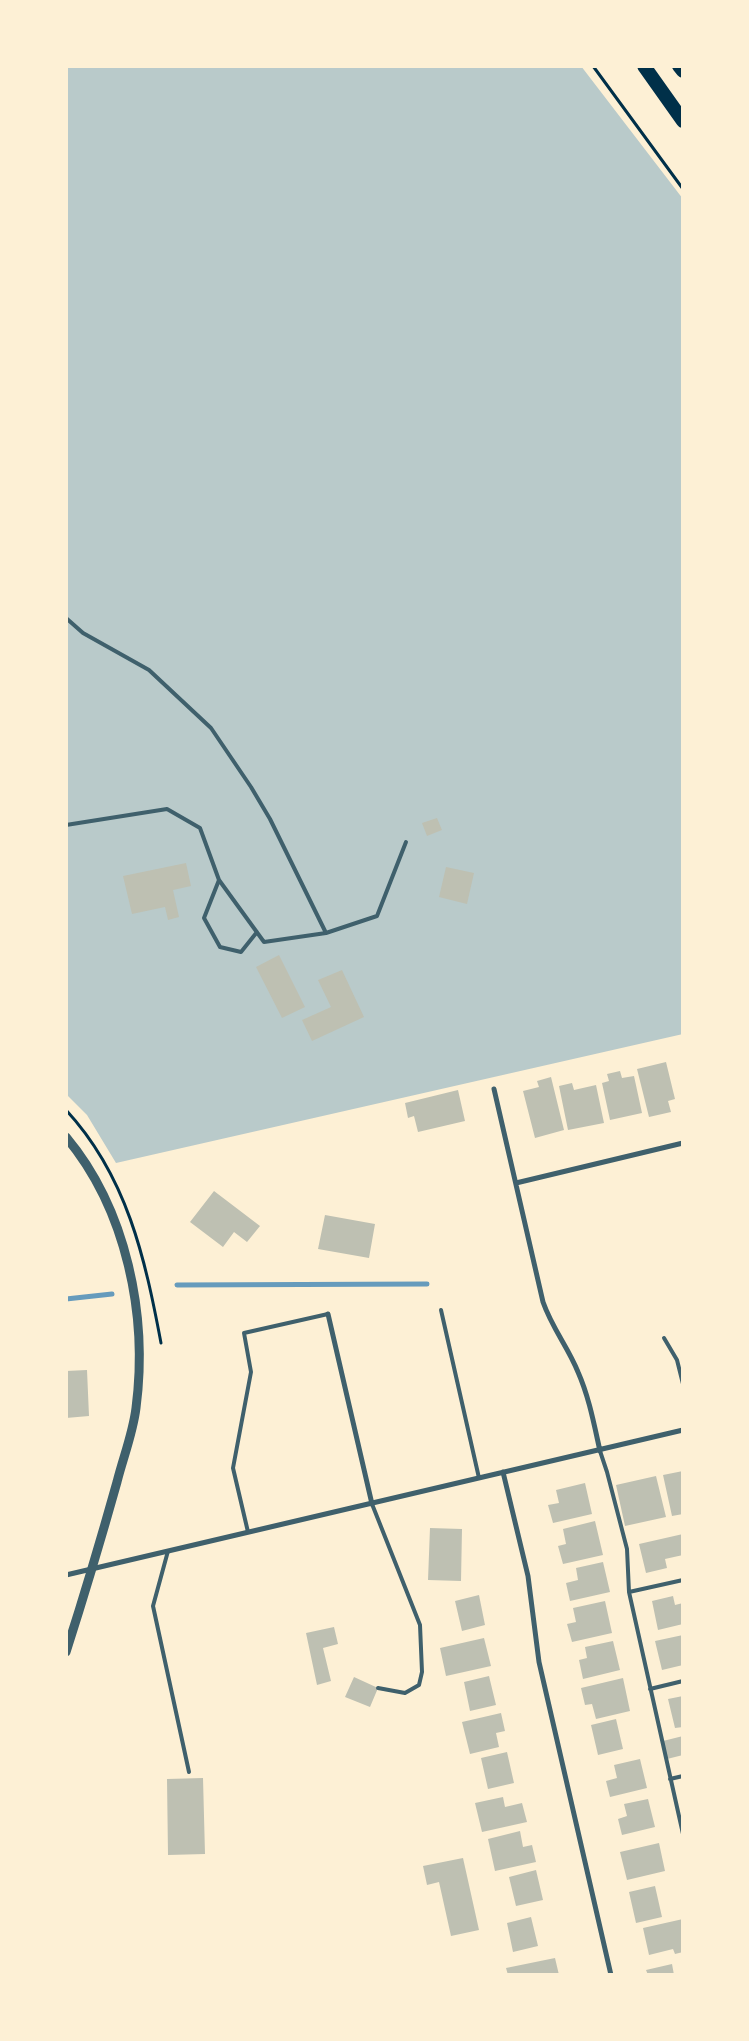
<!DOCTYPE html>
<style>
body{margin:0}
#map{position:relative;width:749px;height:2041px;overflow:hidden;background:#fdf0d5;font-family:Roboto,sans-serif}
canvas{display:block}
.frame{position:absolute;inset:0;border:68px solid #fdf0d5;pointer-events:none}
</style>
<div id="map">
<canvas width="749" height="2041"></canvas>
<div class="frame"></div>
</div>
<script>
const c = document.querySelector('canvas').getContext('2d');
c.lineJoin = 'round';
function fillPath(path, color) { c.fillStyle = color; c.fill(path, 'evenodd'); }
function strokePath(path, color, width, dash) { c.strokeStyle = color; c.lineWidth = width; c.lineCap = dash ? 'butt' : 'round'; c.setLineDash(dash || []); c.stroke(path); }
const green = new Path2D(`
 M66 66H581L683 199V1034L116 1163 87 1115 66 1094Z`);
const stream = new Path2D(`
 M177 1285 427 1284
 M66 1299 112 1294`);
const building = new Path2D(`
 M437 818 442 830 427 836 422 823Z
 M186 863 191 886 173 890 179 917 168 920 165 907 132 914 123 876Z
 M446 867 474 873 467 904 439 897Z
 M279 955 305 1007 282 1018 256 967Z
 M342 970 364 1017 312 1041 302 1020 331 1007 318 980Z
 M666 1062 675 1099 668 1101 671 1112 649 1117 637 1069Z
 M620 1071 622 1078 634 1076 642 1113 610 1120 602 1083 609 1081 607 1074Z
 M551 1077 564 1130 535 1138 523 1091 539 1087 537 1081Z
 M572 1083 574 1090 596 1085 604 1123 568 1130 559 1086Z
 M458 1090 465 1121 418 1132 414 1116 408 1118 405 1103Z
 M214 1191 260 1226 247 1242 234 1232 223 1247 190 1222Z
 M325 1215 375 1224 369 1258 318 1249Z
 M87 1370 89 1416 66 1418V1371Z
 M683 1471V1514L672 1516 663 1475Z
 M656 1476 666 1517 625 1526 616 1485Z
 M585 1483 592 1514 553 1523 548 1505 559 1503 556 1490Z
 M595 1521 603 1555 563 1564 558 1546 566 1544 563 1529Z
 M430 1528 462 1529 461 1581 428 1580Z
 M683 1534V1555L665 1559 667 1568 646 1573 639 1544Z
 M603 1562 610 1592 570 1601 566 1583 578 1580 576 1568Z
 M479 1595 485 1625 462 1631 455 1601Z
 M673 1596 675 1605 683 1603V1624L658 1630 652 1601Z
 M605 1601 612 1633 572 1642 567 1624 576 1622 573 1608Z
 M334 1627 338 1644 323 1648 331 1681 317 1685 306 1633Z
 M683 1635V1665L662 1670 655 1641Z
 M484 1638 491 1666 446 1676 440 1648Z
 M613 1641 620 1670 583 1679 579 1660 587 1658 585 1647Z
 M489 1676 496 1705 470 1711 464 1682Z
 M354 1677 378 1688 370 1707 345 1697Z
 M623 1678 630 1711 596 1719 592 1704 585 1705 581 1688Z
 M683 1696V1727L675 1728 668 1699Z
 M501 1713 505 1731 496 1733 499 1747 470 1754 462 1722Z
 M616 1719 623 1749 598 1755 591 1725Z
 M683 1736V1755L667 1759 663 1741Z
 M507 1752 514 1783 488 1789 481 1758Z
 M640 1759 647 1788 610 1797 606 1781 617 1778 614 1765Z
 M203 1778 205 1854 168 1855 167 1779Z
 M503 1797 505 1807 522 1803 527 1822 482 1832 475 1803Z
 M648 1799 655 1827 622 1835 618 1819 627 1816 624 1804Z
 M520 1831 523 1847 532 1845 536 1862 495 1871 488 1839Z
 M659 1843 665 1871 627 1880 620 1852Z
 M463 1858 479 1930 451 1936 439 1882 427 1885 423 1866Z
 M536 1870 543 1900 516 1906 509 1877Z
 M655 1886 662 1917 636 1923 629 1892Z
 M531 1917 538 1946 513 1952 507 1923Z
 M683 1919V1952L675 1954 673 1949 649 1955 643 1928Z
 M555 1958 559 1975H508L506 1968Z
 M672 1964 674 1975H648L646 1970Z`);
const path = new Path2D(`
 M593 66 683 189
 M66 1110C127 1176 145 1258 161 1343`);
const service = new Path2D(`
 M66 618 83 633 149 670 211 728 251 787 270 819 326 933
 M66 825 167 809 200 828 219 880 264 942 326 933 377 916 406 842
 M219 880 204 918 220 947 241 952 257 932
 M441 1310 479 1478
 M664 1338 677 1360 683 1384
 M600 1451 607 1472 627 1549 629 1592 683 1834
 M372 1504 420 1625 422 1672 419 1685 405 1693 378 1688
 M248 1532 233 1468 251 1372 244 1333 328 1314
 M168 1551 153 1606 189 1772
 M629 1592 683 1580
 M650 1689 683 1681
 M670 1779 683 1776`);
const minor = new Path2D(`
 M494 1089 543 1302C552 1328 568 1347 578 1372 589 1397 594 1424 600 1451
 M516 1183 683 1143
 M328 1314 372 1504
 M503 1472 528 1576 539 1662 611 1975
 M66 1575 683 1430`);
const tertiary = new Path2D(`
 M66 1137C127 1210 148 1316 136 1408 133 1433 123 1458 117 1482 101 1539 84 1596 66 1652`);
const trunk = new Path2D(`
 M644 66 683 121
 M679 66 683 71`);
fillPath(green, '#b9caca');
strokePath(stream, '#669bbc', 5);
fillPath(building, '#bec0b2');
strokePath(path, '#003049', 3);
strokePath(service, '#3f606c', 4);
strokePath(minor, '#3f606c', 5);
strokePath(tertiary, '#3f606c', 9);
strokePath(trunk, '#003049', 14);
</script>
